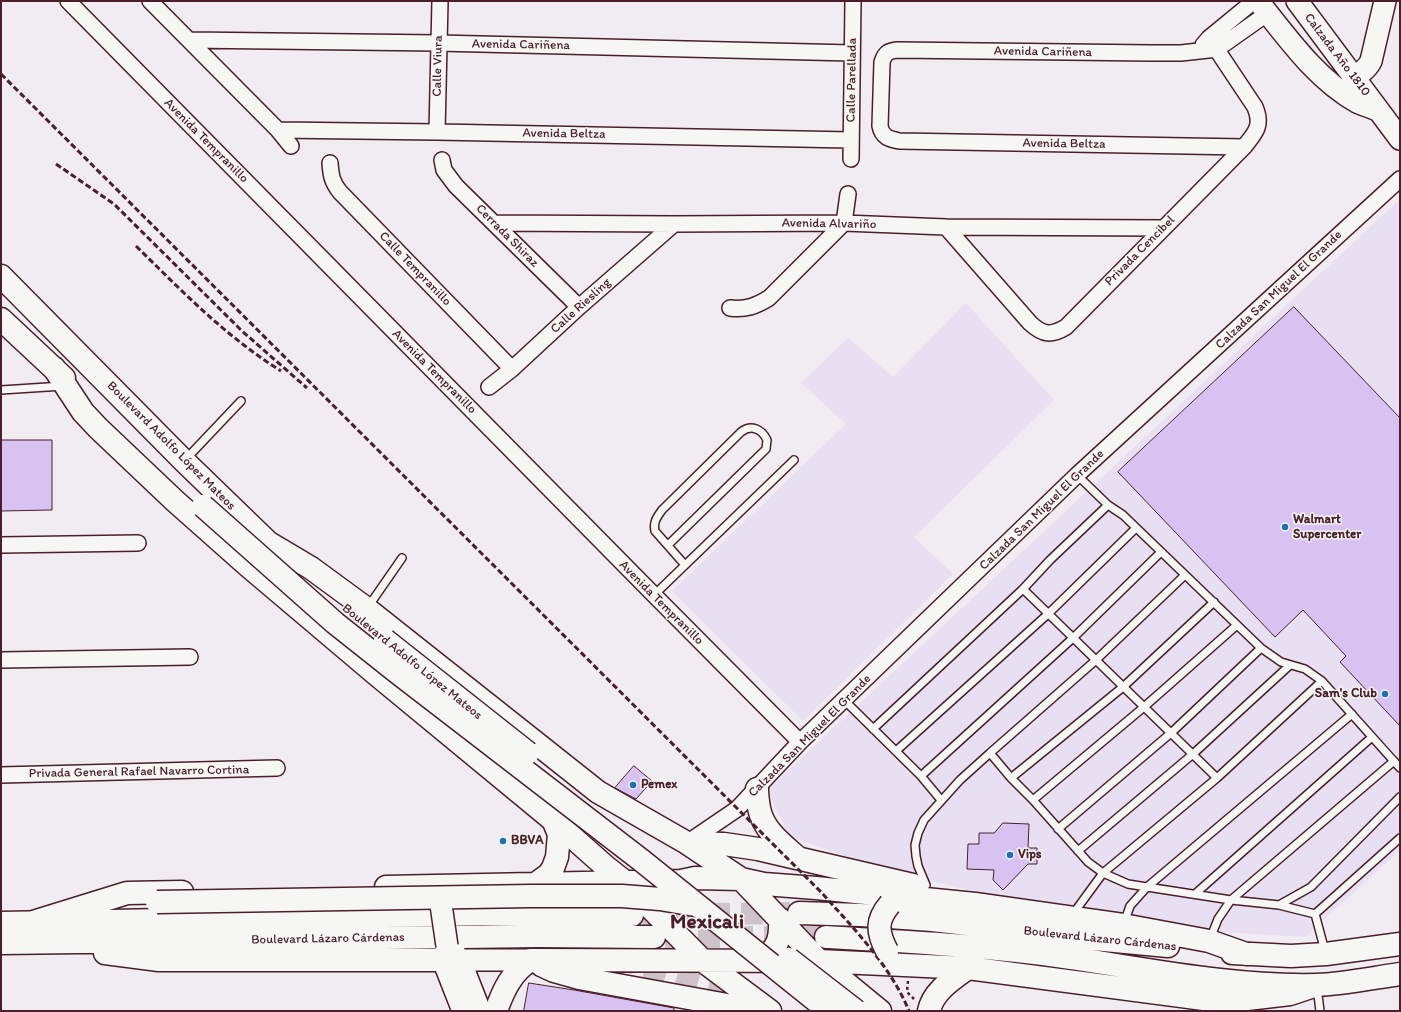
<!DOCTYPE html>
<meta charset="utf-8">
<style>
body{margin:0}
#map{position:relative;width:1401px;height:1012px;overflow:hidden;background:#f0ecf2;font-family:Itim,sans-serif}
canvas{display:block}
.frame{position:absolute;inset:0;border:2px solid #4a1f2b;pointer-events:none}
</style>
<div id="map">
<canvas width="1401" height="1012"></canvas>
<div class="frame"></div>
</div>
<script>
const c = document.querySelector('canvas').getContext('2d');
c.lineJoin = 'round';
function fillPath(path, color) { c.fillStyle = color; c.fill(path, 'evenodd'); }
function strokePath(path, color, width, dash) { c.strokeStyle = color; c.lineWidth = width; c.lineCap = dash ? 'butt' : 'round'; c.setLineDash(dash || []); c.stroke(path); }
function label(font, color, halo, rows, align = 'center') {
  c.font = font + ' Itim,sans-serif'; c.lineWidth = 3; c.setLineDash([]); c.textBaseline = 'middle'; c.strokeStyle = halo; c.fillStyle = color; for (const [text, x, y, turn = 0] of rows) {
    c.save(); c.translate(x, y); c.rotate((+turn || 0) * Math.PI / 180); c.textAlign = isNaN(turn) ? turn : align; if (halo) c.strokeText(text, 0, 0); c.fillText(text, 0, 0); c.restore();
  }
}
const built = new Path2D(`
 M1400 199V850L1305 937 1188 930 980 893 873 866 789 836 767 790Z
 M966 303 1054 400 914 537 953 574 803 721 672 591 846 424 801 383 848 338 893 377Z`);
const building = new Path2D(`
 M1294 307 1400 418V726L1340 662 1346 656 1303 610 1275 637 1118 472Z
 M1 440H52V510L1 511Z
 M634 766 652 781 636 799 615 788Z
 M1003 823 1029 824 1028 848H1037V864H1028L1003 890 993 880 994 870 967 869 968 844H979V833H994Z
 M529 983 574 990 674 1008V1011H524Z`);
const highwayTunnel = new Path2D(`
 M642 915 790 913
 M665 937H826
 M582 948 737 993 749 999`);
const path = new Path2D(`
 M908 981 907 992 914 999`);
const lane = new Path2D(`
 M1 390 63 386
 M186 459 241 401
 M1077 475 1108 505 1123 515 1261 648 1281 662 1305 669 1322 681
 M1108 505 1050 560 1023 589 1217 778
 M668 545 766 449 767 440C762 429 751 424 741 432L662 510C657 517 653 522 655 531L685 565
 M654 595 794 460
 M368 607 402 558
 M844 700 921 776 941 800
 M873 729 1023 589
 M896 751 1048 614 1136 528
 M990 753 1096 660 1185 575
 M921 776 1073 638 1161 552
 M1011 778 1123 687 1214 602
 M1033 800 1144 707 1237 625
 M1058 829 1171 733 1261 648
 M1078 851 1193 754 1290 665
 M926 885 918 866 916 856 915 845 918 833 924 820 960 780 990 753 1011 778 1033 800 1088 862 1103 873 1128 884 1147 887 1231 900 1279 905
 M1195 894 1372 737
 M1073 914 1103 873 1217 778 1322 681 1400 768
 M1315 914 1279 905 1311 887 1400 797
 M1315 914 1400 838
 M1315 914 1325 951
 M1124 923 1130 906 1147 887 1352 714
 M1210 939 1218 919 1231 900 1394 761
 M1317 987 1320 1011`);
const street = new Path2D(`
 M68 1 654 595 800 742
 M150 1 278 130 291 146
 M189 40 438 43 852 53
 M1203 45 1209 38 1254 1
 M278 130 437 132 851 140
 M437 132 440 1
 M1244 147 899 141C889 139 882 137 880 126L882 62C885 53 888 51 897 50L1152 53H1181L1217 49 1268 13
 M851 159 853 1
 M442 160 444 170 456 186 579 307
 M330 163C331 176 332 182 340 192L512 369
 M494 223 674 224 844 223 946 227 1163 228
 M946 227 1030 323C1043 335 1051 336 1066 327L1244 147C1255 133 1263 126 1255 107L1209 38
 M730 308C746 310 756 306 769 298L844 223 848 194
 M489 387 512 369 579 307 674 224
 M1 545 138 543
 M1 660 190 657
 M1 775 277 768
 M687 843 737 809 800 742 1077 475 1400 179`);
const secondary = new Path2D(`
 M1258 1C1287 37 1316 79 1357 102 1363 105 1371 107 1377 110
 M1297 1 1400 139
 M1354 76C1362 72 1367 69 1371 61L1385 1
 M447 948 443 960 463 1011
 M452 950 460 960 480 1011
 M443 960H531`);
const highway = new Path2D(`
 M1 276 184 461 279 553
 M1 319 64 378
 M54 368 83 412 98 428 175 501 246 564 376 674 553 820 606 867 625 882 703 961 770 1011
 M269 543 311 568 367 609 598 792 687 843 741 879 819 961 880 1011
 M757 789C757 796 758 802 759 808 763 830 782 844 797 857
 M687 843 724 844 758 849 917 886
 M534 885 549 874 553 868 557 857 559 834 553 820
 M386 887 681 881 695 878 741 879 764 884 816 888 975 904 1123 925 1209 941 1246 954
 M799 913 861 915 932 920 985 926 1062 936 1168 946
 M1 923 493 914 632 915
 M30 923 127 893 182 892
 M826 937C898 941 971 945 1043 954 1134 966 1224 987 1316 985 1344 984 1372 978 1400 974
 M1 943 539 936 654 937
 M105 953 159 960H443
 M1232 953 1291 956 1326 954 1400 944
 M758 961C777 950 781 941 780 919
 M541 965 554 971 579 978 760 1011
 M496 1011C503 991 512 971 531 960L819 961 968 968 1219 1001 1247 999 1290 994 1317 985
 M929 1011C933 991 953 979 968 968`);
const rail = new Path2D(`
 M1 74 821 892C854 929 890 965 909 1011
 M56 164 114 204 242 331 307 388
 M136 246C182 291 225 336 281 371`);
const secondaryBridge = new Path2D(`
 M440 898 447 946`);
const highwayBridge = new Path2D(`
 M203 506 335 623 398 673 641 860 829 1011
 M385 640 528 753
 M157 902 531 896H622L660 899 695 905
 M887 951C877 932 876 920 890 904
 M789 959 856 1011`);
const markers = [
 [1285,527,4,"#1f6fb2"],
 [1385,694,4,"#1f6fb2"],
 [633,785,4,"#1f6fb2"],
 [503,841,4,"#1f6fb2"],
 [1010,855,4,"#1f6fb2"]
];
const streetNames = [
 ["Avenida Cariñena",521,45,1],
 ["Avenida Cariñena",1043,52,1],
 ["Calzada Año 1810",1337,55,53],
 ["Calle Viura",438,66,-89],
 ["Calle Parellada",852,80,-89],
 ["Avenida Beltza",564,134,1],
 ["Avenida Tempranillo",206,141,45],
 ["Avenida Beltza",1064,144,1],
 ["Avenida Alvariño",829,224,1],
 ["Cerrada Shiraz",507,236,45],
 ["Privada Cencibel",1140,251,-45],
 ["Calle Tempranillo",415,269,46],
 ["Calzada San Miguel El Grande",1279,290,-43],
 ["Calle Riesling",581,306,-42],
 ["Avenida Tempranillo",434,372,45],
 ["Boulevard Adolfo López Mateos",171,446,45],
 ["Calzada San Miguel El Grande",1042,510,-44],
 ["Avenida Tempranillo",661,603,45],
 ["Boulevard Adolfo López Mateos",412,662,39],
 ["Calzada San Miguel El Grande",810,736,-45],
 ["Privada General Rafael Navarro Cortina",139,772,-1],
 ["Boulevard Lázaro Cárdenas",328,939,-1],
 ["Boulevard Lázaro Cárdenas",1100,939,6]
];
const poiNames = [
 ["Walmart",1293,520],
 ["Supercenter",1293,535],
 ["Sam's Club",1377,694,"right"],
 ["Pemex",641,785],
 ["BBVA",511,841],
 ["Vips",1018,855]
];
const townNames = [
 ["Mexicali",707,923]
];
fillPath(built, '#e9dff2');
fillPath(building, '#d8c2f2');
strokePath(building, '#4a1f2b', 1);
strokePath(highwayTunnel, '#cfc3ca', 22, [22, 11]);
strokePath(lane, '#4a1f2b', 10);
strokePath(street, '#4a1f2b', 18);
strokePath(secondary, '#4a1f2b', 24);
strokePath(highway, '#4a1f2b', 25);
strokePath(path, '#4a1f2b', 2.5, [3, 3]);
strokePath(lane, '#f6f6f2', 7);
strokePath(street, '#f6f6f2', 15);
strokePath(secondary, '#f6f6f2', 21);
strokePath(highway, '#f6f6f2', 22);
strokePath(rail, '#4a1f2b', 3, [6, 3]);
strokePath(secondaryBridge, '#4a1f2b', 24, []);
strokePath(highwayBridge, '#4a1f2b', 25, []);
strokePath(secondaryBridge, '#f6f6f2', 21);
strokePath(highwayBridge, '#f6f6f2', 22);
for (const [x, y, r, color] of markers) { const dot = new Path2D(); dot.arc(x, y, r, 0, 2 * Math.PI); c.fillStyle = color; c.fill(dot); strokePath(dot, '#f6f6f2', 1.5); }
label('13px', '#4a1f2b', '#f6f6f2', streetNames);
label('bold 13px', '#4a1f2b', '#f6f6f2', poiNames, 'left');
label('bold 21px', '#4a1f2b', '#f6f6f2', townNames);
</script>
